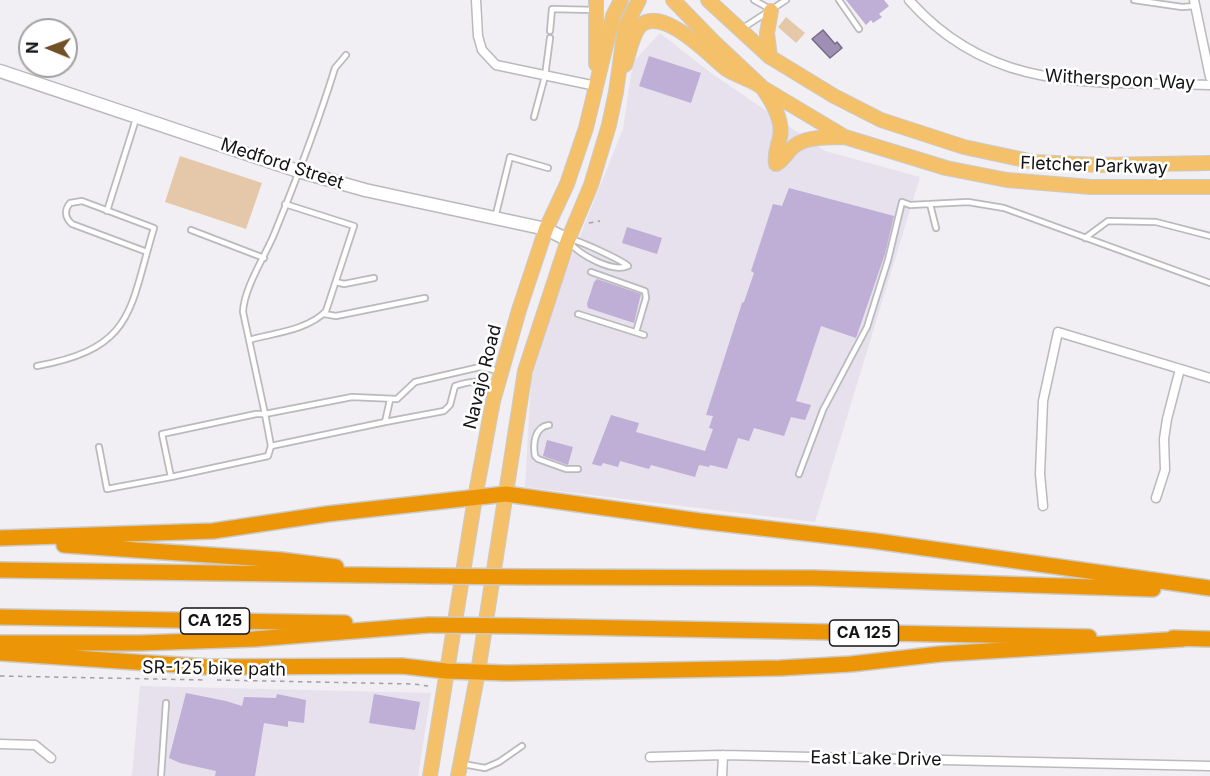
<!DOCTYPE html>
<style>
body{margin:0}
#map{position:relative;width:1210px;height:776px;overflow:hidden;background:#f1eff3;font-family:Inter,sans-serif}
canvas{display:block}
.north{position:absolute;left:18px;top:18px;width:60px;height:60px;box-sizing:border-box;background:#fff;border:2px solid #a1a1a1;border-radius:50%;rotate:271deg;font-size:16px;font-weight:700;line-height:24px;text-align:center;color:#141315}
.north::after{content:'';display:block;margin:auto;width:21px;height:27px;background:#715027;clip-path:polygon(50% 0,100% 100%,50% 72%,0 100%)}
</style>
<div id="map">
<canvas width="1210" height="776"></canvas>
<div class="north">N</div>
</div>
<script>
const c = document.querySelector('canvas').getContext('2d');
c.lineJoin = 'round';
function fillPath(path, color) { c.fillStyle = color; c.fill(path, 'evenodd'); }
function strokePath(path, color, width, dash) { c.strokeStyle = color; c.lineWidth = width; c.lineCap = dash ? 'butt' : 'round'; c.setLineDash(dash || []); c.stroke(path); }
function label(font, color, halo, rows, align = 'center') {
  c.font = font + ' Inter,sans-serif'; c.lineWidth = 5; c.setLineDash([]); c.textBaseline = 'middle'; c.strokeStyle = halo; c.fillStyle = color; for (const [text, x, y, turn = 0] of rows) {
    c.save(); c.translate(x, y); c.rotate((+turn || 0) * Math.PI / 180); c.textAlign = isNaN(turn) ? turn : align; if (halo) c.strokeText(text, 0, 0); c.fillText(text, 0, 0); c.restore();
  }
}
const built = new Path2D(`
 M660 33 711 73 825 151 920 177 815 522 525 487 531 381 557 293 623 129 633 62Z
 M140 686 431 693 418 776H132Z`);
const green = new Path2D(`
 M786 17 805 33 796 43 778 27Z
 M180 156 262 183 246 229 165 202Z`);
const water = new Path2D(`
 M823 30 835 44 837 42 842 48 830 58 812 39Z`);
const building = new Path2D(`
 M846 0H884L889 6 879 14 882 17 873 23 871 20 866 25Z
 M649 56 701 73 691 103 639 86Z
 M789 188 894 216 885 254 856 338 821 326 796 401 811 405 805 420 791 417 784 436 754 428 749 441 738 438 727 469 710 465 709 467 699 465 695 477 651 465 649 469 620 461 618 467 603 463 601 466 592 464 611 415 639 423 636 432 705 451 713 429 709 428 713 416 706 415 742 303 744 302 754 273 751 271 773 204 782 206Z
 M627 227 662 238 657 254 622 243Z
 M597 279 641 294 634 323 588 308 587 304 594 282Z
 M547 440 573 447 568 465 543 456Z
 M186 693 226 701 242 706 244 697 276 698 277 694 306 700 304 723 288 721V727L264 723 255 776H215L216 771 180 763 169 758Z
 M374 694 420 702 415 730 369 723Z`);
const path = new Path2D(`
 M589 223 600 221
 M0 676 206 680
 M217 680 414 684 428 686`);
const lane = new Path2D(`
 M754 0 770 9
 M839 0 859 29
 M1134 0 1182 7 1196 6
 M743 28 786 0
 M550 31 552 9 595 10
 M346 55 335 68C318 123 297 178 275 232 266 255 244 287 243 312L265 414 352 397 397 399 415 382 480 367 499 371
 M534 117 545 76 550 38
 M930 204 936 228
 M107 211 136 119
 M495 218 510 157 548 168
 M191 230 264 258
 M1085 238 1108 221 1156 222 1210 236
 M572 240C579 240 623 261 628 266
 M569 242C580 255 612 273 628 266
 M591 272 645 291 646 298 636 332
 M336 282 344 284 374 278
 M324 314 336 316 425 298
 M578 314 644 335
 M249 340C274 333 308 330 326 311L354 226 285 204
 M37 366C135 348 129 310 154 228L82 201 70 203C64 210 65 218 72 224L147 252
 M256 414H265L271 446 268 456 171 477 162 434Z
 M385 422 444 411 450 405 455 386C469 381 480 380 495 383
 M549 425C534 427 533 444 535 456L538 459 566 469H578
 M271 446 385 422 390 400
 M99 447 107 489 171 477
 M799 474 823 410 867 327 888 260 902 202 910 205 968 202 1004 208 1210 283
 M463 764 485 768 499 762 522 746
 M161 776 166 703`);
const street = new Path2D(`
 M476 0 478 36 482 50 496 65 596 86
 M909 0C993 95 1095 81 1210 85
 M1194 0 1210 77
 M1156 498 1165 470 1164 439 1167 419 1180 369
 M1043 506 1040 474 1043 401 1058 332 1210 378
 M0 744 35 745 51 758
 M650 757 723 755 1210 766
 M722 776 723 755`);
const secondary = new Path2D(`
 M0 71 298 171 365 190 546 229 568 240`);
const primary = new Path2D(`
 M596 0V64
 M673 0 713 41 763 88 845 137 946 168 1007 180 1091 187H1210
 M708 0 770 57 834 96 881 120 964 147 1034 162 1099 165 1210 163
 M770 57 767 33 771 11
 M625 65C629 54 632 35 640 26 662 5 709 55 725 68 735 76 758 81 764 90 773 103 783 122 780 137 778 147 774 154 776 164 784 160 786 153 793 147 806 136 828 138 845 137
 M430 776 475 498 493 401 519 310 546 229 567 184 586 128 613 16 621 0
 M458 776 478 672 525 371 568 240 591 185 609 125 616 92 625 27 639 0`);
const highway = new Path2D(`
 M0 538 213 531 327 514 506 494 700 521 875 541 1210 588
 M64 545 281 560 336 567
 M0 570 432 576
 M526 577 813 578 1153 589
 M0 617 345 623
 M519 626 1089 637
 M1173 638 1210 639
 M0 643H140L254 639 429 625
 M0 653 209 667 402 666 446 671 507 673 780 668 851 664 940 654 1183 639`);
const highwayBridge = new Path2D(`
 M432 576 526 577
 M429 625 519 626`);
const shields = [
 [215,621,69],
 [864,633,69]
];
const shieldNames = [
 ["CA 125",215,621],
 ["CA 125",864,633]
];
const streetNames = [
 ["Witherspoon Way",1120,80,3],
 ["Medford Street",282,164,18],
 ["Fletcher Parkway",1094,166,2],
 ["Navajo Road",483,377,-76],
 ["SR-125 bike path",214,669,1],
 ["East Lake Drive",876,759,1]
];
fillPath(built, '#e6e1ec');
fillPath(green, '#e4c8a9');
fillPath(water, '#a08fb5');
strokePath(water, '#766a85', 1.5);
fillPath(building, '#bfaed6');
strokePath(lane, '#bab9bc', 8);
strokePath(street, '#bab9bc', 11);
strokePath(secondary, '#bab9bc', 15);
strokePath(primary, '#cbcbcc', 16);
strokePath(highway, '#cbcbcc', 18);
strokePath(path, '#a2a0a3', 1.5, [4.5, 4.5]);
strokePath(lane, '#fff', 4.5);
strokePath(street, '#fff', 8);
strokePath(secondary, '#fff', 12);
strokePath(primary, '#f4c06a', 14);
strokePath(highway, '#ec9607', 15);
strokePath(highwayBridge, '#cbcbcc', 18, []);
strokePath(highwayBridge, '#ec9607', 15);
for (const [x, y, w] of shields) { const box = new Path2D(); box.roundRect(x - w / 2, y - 13, w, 26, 4.5); c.fillStyle = '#fff'; c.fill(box); strokePath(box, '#141315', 1.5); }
label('bold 16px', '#141315', null, shieldNames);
label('18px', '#141315', '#fff', streetNames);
</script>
